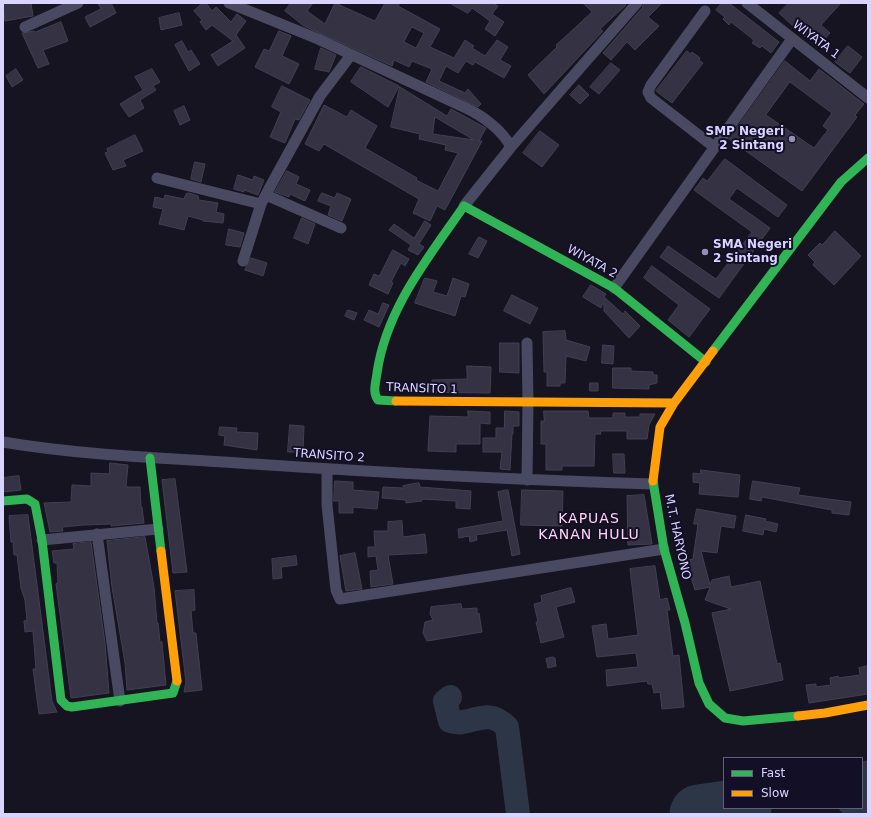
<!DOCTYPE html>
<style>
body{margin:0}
#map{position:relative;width:871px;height:817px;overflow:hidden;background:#161421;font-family:"DejaVu Sans",sans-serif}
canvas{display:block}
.frame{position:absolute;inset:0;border:4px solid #d9d4ff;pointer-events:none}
.legend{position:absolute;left:723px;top:757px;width:140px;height:52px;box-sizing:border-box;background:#130f26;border:1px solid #625e7d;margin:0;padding:5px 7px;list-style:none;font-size:12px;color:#d9d4ff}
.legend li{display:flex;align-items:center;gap:8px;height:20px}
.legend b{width:20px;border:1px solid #625e7d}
</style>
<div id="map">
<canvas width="871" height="817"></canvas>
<div class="frame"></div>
<ul class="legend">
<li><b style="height:5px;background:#30b455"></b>Fast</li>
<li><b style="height:5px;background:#ff9f0a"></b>Slow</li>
</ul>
</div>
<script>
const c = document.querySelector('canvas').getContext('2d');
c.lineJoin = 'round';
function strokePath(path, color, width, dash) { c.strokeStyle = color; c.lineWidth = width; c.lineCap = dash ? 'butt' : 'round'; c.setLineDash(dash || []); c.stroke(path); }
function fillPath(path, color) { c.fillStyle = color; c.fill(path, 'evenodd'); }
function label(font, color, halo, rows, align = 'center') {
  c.font = font + ' "DejaVu Sans",sans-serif'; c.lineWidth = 4; c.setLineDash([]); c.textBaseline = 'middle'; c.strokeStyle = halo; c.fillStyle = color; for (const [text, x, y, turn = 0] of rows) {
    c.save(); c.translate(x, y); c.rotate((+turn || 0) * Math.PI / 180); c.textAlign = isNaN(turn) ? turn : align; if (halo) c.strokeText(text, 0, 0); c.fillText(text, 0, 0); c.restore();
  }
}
const taxiway = new Path2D(`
 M450 697 445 701 450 721C470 728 486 705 507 727L518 814`);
const runway = new Path2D(`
 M862 791 868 790
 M699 814 742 808`);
const building = new Path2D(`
 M10 3H31L33 16 5 21 3 5Z
 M98 3H111L116 13 90 27 85 17 101 9Z
 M203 3H206L212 11 216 7 231 22 237 14 246 21 236 35 245 48 218 66 211 55 233 41 212 25 206 30 200 22 202 20 194 11Z
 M291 3H313L307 11 325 24 335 3 375 21 385 3H400L398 6 440 29 430 47 454 58 465 40 474 46 472 48 485 56 497 40 508 47 500 60 511 66 504 78 475 62 473 65 466 61 458 73 446 66 439 81 465 93 468 89 481 104 478 107 426 82 432 69 412 61 409 67 394 60 392 66 304 26 285 11ZM412 27 424 33 416 48 404 42Z
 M450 3H493L498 6 492 14 504 22 495 36 485 29 490 21 472 8 468 13Z
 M583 3H624L626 5 600 29 603 31 544 94 528 75 557 47 556 45 565 37 592 12Z
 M644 3H662L648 17 659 26 635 50 627 42 611 60 603 53 642 8Z
 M722 3H729L779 42 771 53 762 46 760 48 752 43 754 40 731 22 729 25 723 19 725 17 716 10Z
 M789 3H841L821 25 830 33 820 44 809 35 806 38 779 13Z
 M179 13 182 25 161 30 159 18Z
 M61 22 68 41 43 50 49 64 38 68 22 33 34 31 35 32Z
 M279 31 291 36 282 56 299 64 289 84 255 67 264 49 269 51Z
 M182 41 188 52 191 50 200 64 189 71 175 45Z
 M848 46 862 57 850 73 835 62Z
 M321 48 336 55 329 72 315 69Z
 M687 51 691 54 692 52 700 58 699 60 703 63 672 103 656 91Z
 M785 61 810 81 819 69 864 104 855 115 857 117 802 191 729 139ZM790 82 832 113 823 126 828 130 814 148 766 115Z
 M611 63 620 70 599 94 590 87Z
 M361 67 399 86 388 107 351 82Z
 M16 69 23 80 12 87 6 76Z
 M152 69 160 82 153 86 156 90 140 100 144 108 129 117 120 104 143 90 135 77Z
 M579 85 589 95 580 104 570 95Z
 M282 86 310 100 299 120 295 119 285 143 270 137 281 112 272 107Z
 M400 87 447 116 451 109 486 128 479 141H482L445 210 437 206 430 221 413 213 419 199 324 144 319 151 305 144 324 105 347 117 351 110 377 126 365 148 417 178 416 180 438 191 458 153 445 150 446 145 419 139 420 134 391 127ZM435 117 474 140 433 134Z
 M184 106 190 120 180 125 174 111Z
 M540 131 559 145 542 167 523 153Z
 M135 135 143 151 123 160 126 166 113 170 105 153 108 152 107 149Z
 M725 159 787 205 778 217 737 188 729 199 770 228 719 298 660 257 668 246 716 279 752 232 694 190 703 178 707 181Z
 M195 162 205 164 201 182 191 179Z
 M287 171 299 177 296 184 310 190 305 201 290 194 289 197 275 192Z
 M238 175 253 180 254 176 264 180 258 195 244 190V192L234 189Z
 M189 193 198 196 199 200 218 203 216 212 224 214 223 223 203 221V220L188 216 184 230 159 224 163 209 153 207 155 197 164 199 165 195 184 199 186 194Z
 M322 193 335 198 337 193 351 199 342 221 328 215 331 206 318 201Z
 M302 218 315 224 308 244 294 238Z
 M425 221 431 225 419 244 424 247 418 255 408 250 411 245 389 230 394 224 414 238Z
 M229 229 244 233 240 247 226 245Z
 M835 231 861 256 834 285 813 265 815 262 808 255 820 243 822 245Z
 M479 237 487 241 478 258 469 254Z
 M393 250 409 259 405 266 401 263 391 282 393 283 388 294 369 285 374 274 379 276Z
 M251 258 267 263 263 276 245 270Z
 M652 266 710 309 689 337 668 320 679 305 644 278Z
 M425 278 437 281 433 292 447 296 453 278 469 284 465 297 461 296 455 316 415 303Z
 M591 285 606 294 604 297 623 314 625 311 640 326 629 338 604 311V304H602L601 308 583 297Z
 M512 295 538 308 530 324 504 311Z
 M383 303 389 305 379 327 364 320 369 310 378 314Z
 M348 310 357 313 354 320 345 316Z
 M565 331 566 340 590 347 586 361 566 356 565 383H560V386H547V372H544L543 332Z
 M500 343H519V373L500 372Z
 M603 345 614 346 613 364 602 363Z
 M467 366 491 367 490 393 409 392V385H432V380L467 379Z
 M613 368H631V371L653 372V375H657V383L649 385V389L613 388Z
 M590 383H598V391H590Z
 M468 411 490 412V424L480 423V444H456V452L428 451 430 416 468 417Z
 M505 411 519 412V426H513V434H512L510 470 500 469 502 452H483V438H496V428H504Z
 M544 411H588L589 418H613V413H625V417H640V414H655L649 425 647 439H627V431H600L601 434H595L594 466H562V470H546V444H541V421H544Z
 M290 425 304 426 303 452H288Z
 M220 427 237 428 236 432 258 433 257 450 224 445 225 436 219 435Z
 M613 454H624L625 473H614Z
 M110 463 128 465 126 487H140L141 507H142L144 523 111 526V524L84 525 62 527 63 531 50 532 44 503 71 502 72 485 91 486V473L109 474Z
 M701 470 740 475 738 497 699 494 700 483 693 482V473L700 474Z
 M19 476 21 490 3 492V478Z
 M175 479 187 572 173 573 162 480Z
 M335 481 353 482V490L379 492 377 509 353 507V513H339V501H334Z
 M753 481 800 488 798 495 851 502 849 515 832 513V510L762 497 761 501 750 499Z
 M419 483 420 487 471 491 470 509 456 508V501L422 499V501L406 503V500L382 498 383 487 404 488 403 486Z
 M508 490 520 554 512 556 507 530 476 535 477 540 470 542 469 536 459 538 458 529 503 521 498 492Z
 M522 490 563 491 562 526 521 525Z
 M644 495 652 544 628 545 627 496Z
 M697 509 736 516 734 528 721 526 717 553 701 551 710 585 712 580 729 576 731 587 760 581 777 664 780 663 783 680 730 691 712 613 731 609 705 600 710 587 695 590 686 561 693 559 698 524H694Z
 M28 515 52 701 57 712 39 714 33 669H36L33 631 25 632 24 621 27 620 25 600 21 588 17 555H14L13 542H11L9 516Z
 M746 515 766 519 765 521 778 524 776 532 764 529 763 535 743 531Z
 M402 521 403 537 425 534 427 553 388 555 393 584 371 587 370 571 378 570 376 556 368 557V547H375L374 531H388V522Z
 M145 537 154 587 157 623H158L160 642H162L166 685 127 690 125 663 112 587 107 541Z
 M91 542 105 643 109 693 71 698 56 584 58 583 57 563H54L52 551 74 549 73 544Z
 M355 553 362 589 346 591 340 556Z
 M296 556 297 565 281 567 282 578 273 579 272 559Z
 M655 566 660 600 667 598 670 610H667L673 656 679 655 684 707 662 709 660 692 654 693 652 684H648L647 681 607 686 606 670 638 667 636 653 597 657 592 626 606 624 608 639 638 635 630 569Z
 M571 588 575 602 556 607 564 637 541 643 536 622H538L534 604 542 602 541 596Z
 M194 590 195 610 191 611 193 633H196L202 690 184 692 186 682 175 591Z
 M461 604 462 609 477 608V614L479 613 482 632 427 641 423 633 425 622 433 620 430 614 431 607Z
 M553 657 555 658 556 666 548 668 546 659Z
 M868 666V694L809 703 806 685 816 684V687L831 685 830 678 838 676 839 678 860 675 859 668Z`);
const street = new Path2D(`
 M229 3 318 39 466 108C483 116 502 130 511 147L464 206
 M747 3 868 98
 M705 11 651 85 648 92 651 98 714 147
 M25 27 78 3
 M511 147 637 3
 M157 178 261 204
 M266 195 341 228
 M243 261 261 204 271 185 320 96 351 55
 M614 288 792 39
 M527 343 528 403 527 480
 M3 442C86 456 171 458 254 464 387 473 520 480 653 484
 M327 470V505L336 590 340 599 664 549
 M97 534 120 701
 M42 540 158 529`);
const fast = new Path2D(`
 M713 351 841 182 868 158
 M396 401 378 400C372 392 376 382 377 373 386 309 428 258 464 206L614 288 706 362
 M150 458 161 551
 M653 481 664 549 685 623 699 683 709 704 725 718 743 721 798 716
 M3 501 27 499 35 504 42 540 61 700 67 706 72 707 173 693 177 681`);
const slow = new Path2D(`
 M396 401 674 403
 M653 481 660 427 674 403 713 351
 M161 551 177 681
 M798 716 825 713 868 705`);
const markers = [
 [792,139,4,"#9591b1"],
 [705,252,4,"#9591b1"]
];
const streetNames = [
 ["WIYATA 1",816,40,37],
 ["WIYATA 2",592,262,29],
 ["TRANSITO 1",422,389,2],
 ["TRANSITO 2",329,456,4],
 ["M.T. HARYONO",677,537,78]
];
const poiNames = [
 ["SMP Negeri",784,132],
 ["2 Sintang",784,146],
 ["SMA Negeri",713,245,"left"],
 ["2 Sintang",713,259,"left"]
];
const quarterNames = [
 ["KAPUAS",589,519],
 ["KANAN HULU",589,535]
];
strokePath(taxiway, '#2c3646', 24);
strokePath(runway, '#2c3646', 59);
fillPath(building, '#343243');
strokePath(building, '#433f54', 1);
strokePath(street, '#4a4962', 11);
strokePath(fast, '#30b455', 9);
strokePath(slow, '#ff9f0a', 9);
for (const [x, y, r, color] of markers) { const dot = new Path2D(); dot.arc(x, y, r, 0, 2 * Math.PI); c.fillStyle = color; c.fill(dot); strokePath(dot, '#130f26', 1.5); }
label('12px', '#d9d4ff', '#130f26', streetNames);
label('bold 12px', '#d9d4ff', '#130f26', poiNames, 'right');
c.letterSpacing = '1px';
label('14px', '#ffd6f0', '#130f26', quarterNames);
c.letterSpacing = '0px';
</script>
